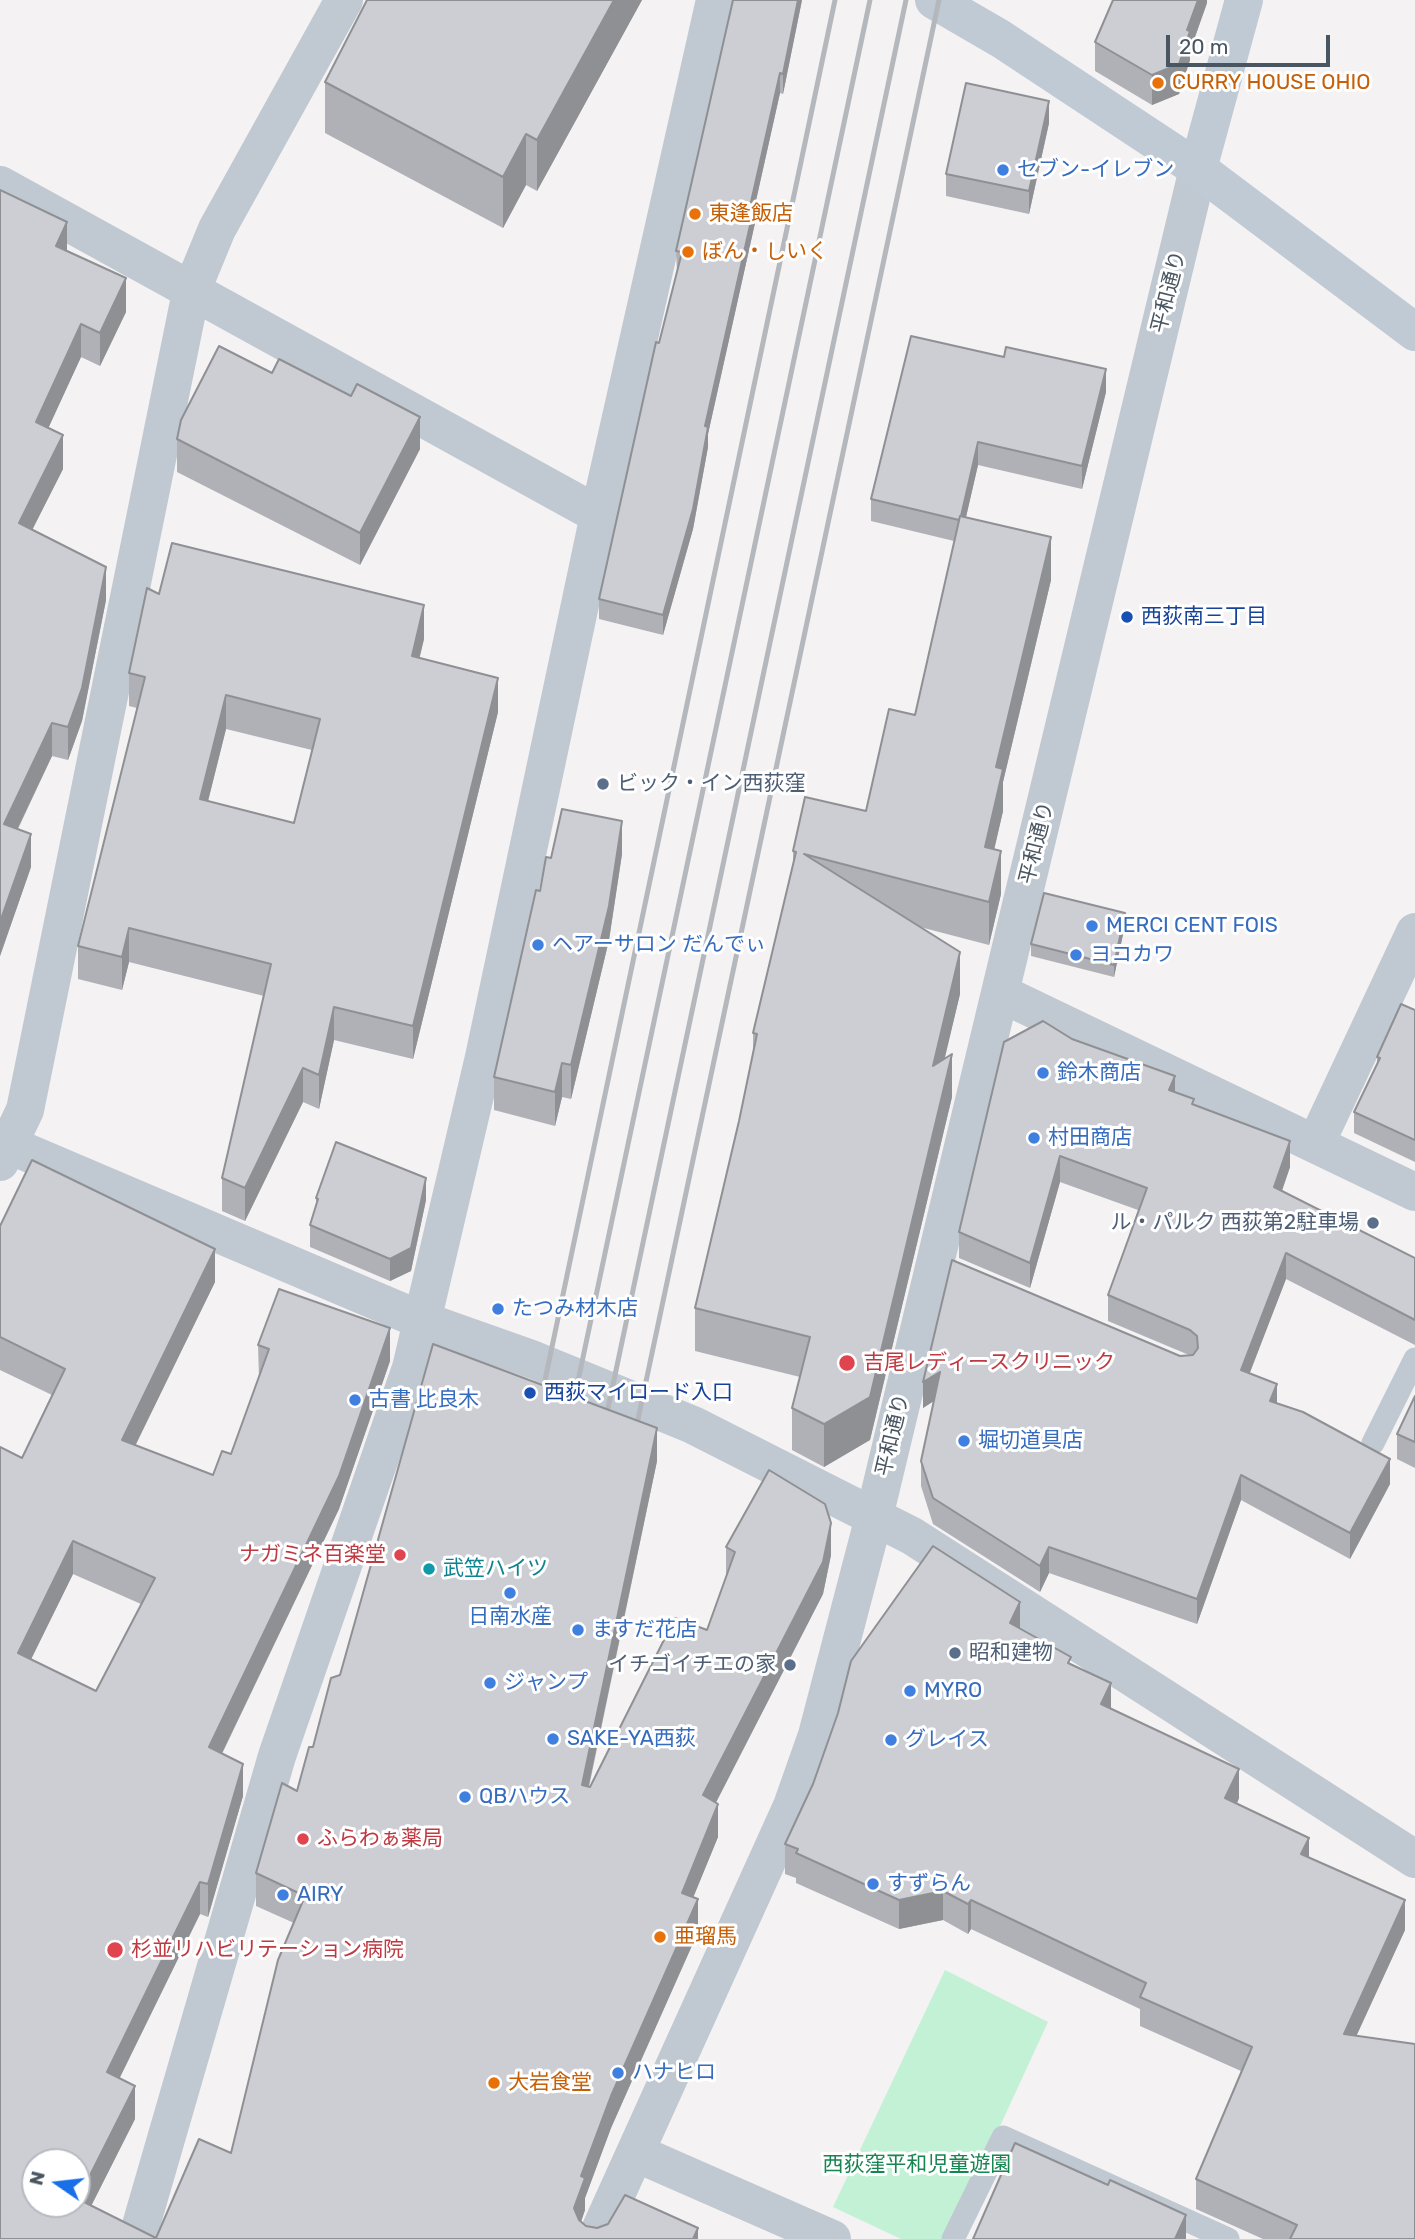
<!DOCTYPE html>
<meta charset="utf-8">
<style>
body{margin:0}
#map{position:relative;width:1415px;height:2239px;overflow:hidden;background:#f4f2f2;font-family:Rubik,sans-serif}
canvas{display:block}
.north{position:absolute;left:21px;top:2148px;width:70px;height:70px;box-sizing:border-box;background:#fff;border:2px solid #b6bbbf;border-radius:50%;rotate:284deg;font-size:19px;font-weight:700;line-height:28px;text-align:center;color:#495560}
.north::after{content:'';display:block;margin:auto;width:24px;height:32px;background:#196fe7;clip-path:polygon(50% 0,100% 100%,50% 72%,0 100%)}
.scale{position:absolute;left:1166px;top:35px;width:164px;height:32px;box-sizing:border-box;border:4px solid #495560;border-top:0;padding-left:9px;font-size:21px;line-height:24px;white-space:nowrap;color:#495560;-webkit-text-stroke:5px #fff;paint-order:stroke}
</style>
<div id="map">
<canvas width="1415" height="2239"></canvas>
<div class="north">N</div>
<div class="scale">20 m</div>
</div>
<script>
const c = document.querySelector('canvas').getContext('2d');
c.lineJoin = 'round';
function fillPath(path, color) { c.fillStyle = color; c.fill(path, 'evenodd'); }
function strokePath(path, color, width, dash) { c.strokeStyle = color; c.lineWidth = width; c.lineCap = dash ? 'butt' : 'round'; c.setLineDash(dash || []); c.stroke(path); }
function label(font, color, halo, rows, align = 'center') {
  c.font = font + ' Rubik,"Noto Sans JP",sans-serif'; c.lineWidth = 6; c.setLineDash([]); c.textBaseline = 'middle'; c.strokeStyle = halo; c.fillStyle = color; for (const [text, x, y, turn = 0] of rows) {
    c.save(); c.translate(x, y); c.rotate((+turn || 0) * Math.PI / 180); c.textAlign = isNaN(turn) ? turn : align; if (halo) c.strokeText(text, 0, 0); c.fillText(text, 0, 0); c.restore();
  }
}
const green = new Path2D(`
 M945 1970 1048 2022 948 2239H901L833 2207Z`);
const lane = new Path2D(`
 M1373 1443 1415 1359
 M953 2239 1003 2137 1228 2239`);
const street = new Path2D(`
 M0 185 599 515
 M1000 993 1415 1192
 M0 1141 421 1320 534 1360 693 1425 912 1536 1415 1859
 M1316 1143 1415 932
 M0 1162 25 1110 191 292 217 229 344 0
 M636 2153 832 2239
 M137 2239 277 1756 411 1368 484 1057 599 515 715 0
 M596 2239 792 1806 817 1735 874 1517 1198 169`);
const secondary = new Path2D(`
 M934 0 1001 39 1198 169 1415 332
 M1198 169 1244 0`);
const rail = new Path2D(`
 M540 1404 835 0
 M571 1414 870 0
 M604 1427 906 0
 M634 1438 939 0`);
const wall = new Path2D(`
 M642 0 537 191 526 185 503 228 325 133V82Z
 M802 0 783 94 780 93 755 205V223L708 434V447L693 529 663 635 599 619V599L659 343 677 271 676 251Z
 M1207 0V3L1190 51V60L1179 94 1152 105 1095 71V42Z
 M1049 123 1029 214 946 196V174Z
 M0 190 67 251 126 312 100 366 81 357 48 428 63 469 32 530 106 600 82 721 68 760 52 756 18 829 31 867 0 956Z
 M911 336 1106 392 1082 489 978 465 966 517 1051 580 1003 782V811L994 849 1001 894 989 945 920 927 960 994 944 1059 952 1097 870 1440 824 1467 792 1450V1408L800 1377 695 1351V1308L739 1121 753 1051V1033L793 867V851L866 811 915 715 954 541 871 521V499Z
 M177 439 420 449 360 565 177 472Z
 M159 594 424 639 419 658 498 712 413 1059 334 1040 319 1109 303 1102 245 1221 222 1211V1178L264 996 129 962 122 990 78 979V946L137 708 129 706V673ZM226 729 312 750 294 823 208 801Z
 M622 854 609 940 571 1099 562 1097 555 1126 494 1110V1077L540 891 551 858Z
 M1125 925 1114 977 1031 956V944Z
 M1415 1010V1162L1354 1133V1112L1377 1064V1057Z
 M1072 1039 1175 1092 1290 1167 1282 1191 1415 1258V1345L1286 1279 1249 1373 1277 1404 1390 1484 1350 1559 1241 1500 1197 1624 1049 1573 1040 1592 933 1524 921 1486V1461L934 1401 923 1408V1382L1189 1355 1108 1321V1295L1138 1210 1060 1182 1030 1288 959 1258V1232Z
 M316 1198 426 1200 411 1271 390 1281 310 1247V1225L316 1207Z
 M0 1226 215 1282 135 1445 213 1475 231 1454 259 1378 258 1345 390 1361 339 1509 222 1754 243 1796 208 1917 200 1914 119 2078 135 2119 91 2206 156 2238 231 2153 294 1923 256 1906V1873L297 1791 340 1675 657 1461 589 1787H590L707 1630 726 1576V1547L831 1555 823 1594 715 1803 718 1837 693 1897 698 1932 611 2128 585 2198V2210L581 2222 586 2226 597 2228 698 2239H0L22 1458 52 1395 0 1370ZM73 1574 141 1604 96 1691 31 1659Z
 M1415 1396V1468L1397 1459V1434Z
 M1020 1629 1071 1665 1111 1709 1239 1798 1237 1804 1405 1930 1356 2036 1415 2239H1263L1196 2209V2179L1241 2071 1140 2026V2009L971 1929 968 1934 943 1920 899 1929 796 1883V1878L785 1874V1844Z`);
const shadedWall = new Path2D(`
 M614 0H642L537 191V140Z
 M798 0H802L783 94V74Z
 M1198 0H1207V3L1190 51V60L1179 94 1152 105V75L1187 30Z
 M780 73V93L755 205V223L708 434V447L693 529 663 635V615L705 426 751 202Z
 M1049 101V123L1029 214V191Z
 M526 134V185L503 228V177Z
 M67 222V255L56 246Z
 M126 278V312L100 366V333Z
 M81 324V357L36 455V422Z
 M1106 369V392L1082 489V466Z
 M420 417V449L360 565V533Z
 M63 435V469L19 556V523Z
 M978 442V465L960 543V520Z
 M1051 537V580L1003 782V811L985 890V847L996 767Z
 M106 567V600L82 721 68 760V727Z
 M424 605V639L412 690V656Z
 M498 678V712L413 1059V1026Z
 M226 695V729L200 833V799Z
 M52 723V756L4 857V824Z
 M622 821V854L609 940 571 1099V1065Z
 M31 834V867L0 956V922Z
 M1001 851V894L989 945V902Z
 M1125 913V925L1114 977V965Z
 M129 928V962L122 990V957Z
 M960 952V994L933 1108V1066Z
 M334 1007V1040L319 1109V1075Z
 M952 1054V1097L870 1440 824 1467V1424Z
 M562 1063V1097L555 1126V1092Z
 M303 1068V1102L245 1221V1188Z
 M1175 1076V1101L1169 1090Z
 M1290 1141V1167L1274 1213V1187Z
 M1060 1156V1182L1030 1288V1263Z
 M426 1178V1200L411 1271 390 1281V1259Z
 M215 1249V1282L122 1473V1440Z
 M1286 1253V1279L1241 1396V1370Z
 M390 1328V1361L339 1509 209 1780V1747Z
 M940 1372V1397L923 1408V1382Z
 M1277 1384V1409L1270 1401Z
 M657 1428V1461L582 1817V1785Z
 M1390 1459V1484L1350 1559V1533Z
 M1241 1475V1500L1197 1624V1599Z
 M831 1523V1555L823 1594 703 1828V1795Z
 M73 1541V1574L18 1686V1653Z
 M1049 1547V1573L1040 1592V1566Z
 M1020 1602V1631L1010 1623Z
 M1111 1683V1713L1101 1704Z
 M243 1764V1796L208 1917V1884Z
 M1239 1769V1798L1225 1828V1798Z
 M718 1804V1837L682 1925V1893Z
 M1309 1838V1868L1301 1854Z
 M200 1882V1914L107 2104V2072Z
 M943 1891V1920L899 1929V1900Z
 M698 1899V1932L611 2128 585 2198V2210L575 2239 574 2208 581 2176 611 2096Z
 M971 1900V1929L968 1934V1904Z
 M1405 1900V1930L1344 2063V2034Z
 M135 2086V2119L78 2232V2199Z
 M1186 2215V2239H1175Z
 M698 2228V2239H693Z`);
const building = new Path2D(`
 M367 0H614L537 140 526 134 503 177 325 82Z
 M733 0H798L783 74 780 73 751 202 755 203 705 426 708 427 693 509 663 615 599 599 656 342 659 343 682 252 676 251Z
 M1113 0H1198L1187 30 1190 31 1179 64 1152 75 1095 42Z
 M966 83 1049 101 1029 191 946 174Z
 M0 190 67 222 56 246 126 278 100 333 81 324 36 422 63 435 19 523 106 567 82 688 68 727 52 723 4 824 31 834 0 922Z
 M911 336 1004 357 1006 347 1106 369 1082 466 978 442 961 516H960L959 520 871 499Z
 M219 346 272 373 279 359 351 396 357 384 420 417 360 533 177 439 181 420Z
 M960 516 1051 537 996 767 1003 769 985 847 1001 851 989 902 804 854 960 952 933 1066 952 1054 870 1397 824 1424 792 1408 810 1337 695 1308 739 1121 757 1034 753 1033 796 852 793 851 805 797 866 811 889 709 915 715Z
 M172 543 424 605 412 656 498 678 413 1026 334 1007 319 1075 303 1068 245 1188 222 1178 271 964 129 928 122 957 78 946 145 677 129 673 147 588 159 594ZM226 695 320 719 294 823 200 799Z
 M562 809 622 821 609 906 571 1065 562 1063 555 1092 494 1077 536 890 540 891 546 857 551 858Z
 M1044 893 1125 913 1114 965 1031 944Z
 M1401 1004 1415 1010V1140L1354 1112 1380 1058 1377 1057Z
 M1043 1021 1072 1039 1175 1076 1169 1090 1194 1099 1192 1104 1290 1141 1274 1187 1415 1258V1320L1286 1253 1241 1370 1277 1384 1270 1401 1303 1412 1390 1459 1350 1533 1241 1475 1197 1599 1049 1547 1040 1566 933 1498 921 1461 940 1372 923 1382 952 1260 1180 1356 1193 1355 1198 1348 1197 1336 1190 1330 1108 1295 1147 1188 1060 1156 1030 1263 959 1232 1004 1042Z
 M336 1142 426 1178 411 1248 390 1259 310 1225 318 1199 316 1198Z
 M32 1160 215 1249 122 1440 213 1475 222 1451 231 1454 269 1349 258 1345 279 1289 390 1328 339 1476 209 1747 243 1764 208 1884 200 1882 107 2072 135 2086 78 2199 156 2238 199 2139 231 2153 278 1960 305 1896 256 1873 282 1783 297 1791 309 1747H313L331 1678 340 1675 433 1344 657 1428 582 1785 590 1787 675 1618 707 1630 735 1552 726 1547 769 1470 825 1504 831 1523 823 1562 703 1795 718 1804 682 1893 698 1899 611 2096 581 2176 585 2178 574 2208 579 2220 586 2226 597 2228 608 2224 625 2195 698 2228 693 2239H0V1447L22 1458 65 1369 0 1337V1226ZM73 1541 155 1578 96 1691 18 1653ZM35 2162H77V2204H35Z
 M1415 1396V1442L1397 1434Z
 M933 1546 1020 1602 1010 1623 1071 1657 1068 1663 1111 1683 1101 1704 1239 1769 1225 1798 1309 1838 1301 1854 1405 1900 1344 2034 1415 2044V2239H1290L1297 2225 1196 2179 1252 2047 1140 1997 1146 1983 971 1900 968 1904 943 1891 899 1900 796 1853 798 1849 785 1844 813 1784 838 1713 851 1661Z
 M1015 2143 1108 2185 1110 2180 1186 2215 1175 2239H973Z`);
const markers = [
 [1158,83,7,"#e8710a"],
 [1003,170,7,"#3f7fe0"],
 [695,214,7,"#e8710a"],
 [688,252,7,"#e8710a"],
 [1127,617,7,"#1a4fb4"],
 [603,784,7,"#5c6f8a"],
 [1092,926,7,"#3f7fe0"],
 [538,945,7,"#3f7fe0"],
 [1076,955,7,"#3f7fe0"],
 [1043,1073,7,"#3f7fe0"],
 [1034,1138,7,"#3f7fe0"],
 [1373,1223,7,"#5c6f8a"],
 [498,1309,7,"#3f7fe0"],
 [847,1363,9,"#e0444e"],
 [530,1393,7,"#1a4fb4"],
 [355,1400,7,"#3f7fe0"],
 [964,1441,7,"#3f7fe0"],
 [400,1555,7,"#e0444e"],
 [429,1569,7,"#0f9aa8"],
 [510,1593,7,"#3f7fe0"],
 [578,1630,7,"#3f7fe0"],
 [955,1653,7,"#5c6f8a"],
 [790,1665,7,"#5c6f8a"],
 [490,1683,7,"#3f7fe0"],
 [910,1691,7,"#3f7fe0"],
 [553,1739,7,"#3f7fe0"],
 [891,1740,7,"#3f7fe0"],
 [465,1797,7,"#3f7fe0"],
 [303,1839,7,"#e0444e"],
 [873,1884,7,"#3f7fe0"],
 [283,1895,7,"#3f7fe0"],
 [660,1937,7,"#e8710a"],
 [115,1950,9,"#e0444e"],
 [618,2073,7,"#3f7fe0"],
 [494,2083,7,"#e8710a"]
];
const foodNames = [
 ["CURRY HOUSE OHIO",1172,83],
 ["東逢飯店",709,214],
 ["ぼん・しいく",702,252],
 ["亜瑠馬",674,1937],
 ["大岩食堂",508,2083]
];
const shopNames = [
 ["セブン-イレブン",1017,170],
 ["MERCI CENT FOIS",1106,926],
 ["ヘアーサロン だんでぃ",552,945],
 ["ヨコカワ",1090,955],
 ["鈴木商店",1057,1073],
 ["村田商店",1048,1138],
 ["たつみ材木店",512,1309],
 ["古書 比良木",369,1400],
 ["堀切道具店",978,1441],
 ["日南水産",510,1617,"center"],
 ["ますだ花店",592,1630],
 ["ジャンプ",504,1683],
 ["MYRO",924,1691],
 ["SAKE-YA西荻",567,1739],
 ["グレイス",905,1740],
 ["QBハウス",479,1797],
 ["すずらん",887,1884],
 ["AIRY",297,1895],
 ["ハナヒロ",632,2073]
];
const streetNames = [
 ["平和通り",1169,292,-76],
 ["平和通り",1037,843,-76],
 ["平和通り",893,1435,-77]
];
const transitNames = [
 ["西荻南三丁目",1141,617],
 ["西荻マイロード入口",544,1393]
];
const serviceNames = [
 ["ビック・イン西荻窪",617,784],
 ["ル・パルク 西荻第2駐車場",1359,1223,"right"],
 ["昭和建物",969,1653],
 ["イチゴイチエの家",776,1665,"right"]
];
const healthNames = [
 ["吉尾レディースクリニック",863,1363],
 ["ナガミネ百楽堂",386,1555,"right"],
 ["ふらわぁ薬局",317,1839],
 ["杉並リハビリテーション病院",131,1950]
];
const cultureNames = [
 ["武笠ハイツ",443,1569]
];
const parkNames = [
 ["西荻窪平和児童遊園",917,2165]
];
fillPath(green, '#c2f1d5');
strokePath(lane, '#c0c9d1', 23);
strokePath(street, '#c0c9d1', 38);
strokePath(secondary, '#c0cad5', 38);
strokePath(rail, '#b4b7bc', 5);
fillPath(wall, '#afb1b6');
fillPath(shadedWall, '#8f9094');
fillPath(building, '#ccced4');
strokePath(building, '#8f9094', 2);
for (const [x, y, r, color] of markers) { const dot = new Path2D(); dot.arc(x, y, r, 0, 2 * Math.PI); c.fillStyle = color; c.fill(dot); strokePath(dot, '#fff', 2.5); }
label('21px', '#c56008', '#fff', foodNames, 'left');
label('21px', '#366cbe', '#fff', shopNames, 'left');
label('21px', '#495560', '#fff', streetNames);
label('21px', '#164399', '#fff', transitNames, 'left');
label('21px', '#4e5e75', '#fff', serviceNames, 'left');
label('21px', '#be3a42', '#fff', healthNames, 'left');
label('21px', '#0d838f', '#fff', cultureNames, 'left');
label('21px', '#178550', '#fff', parkNames);
</script>
